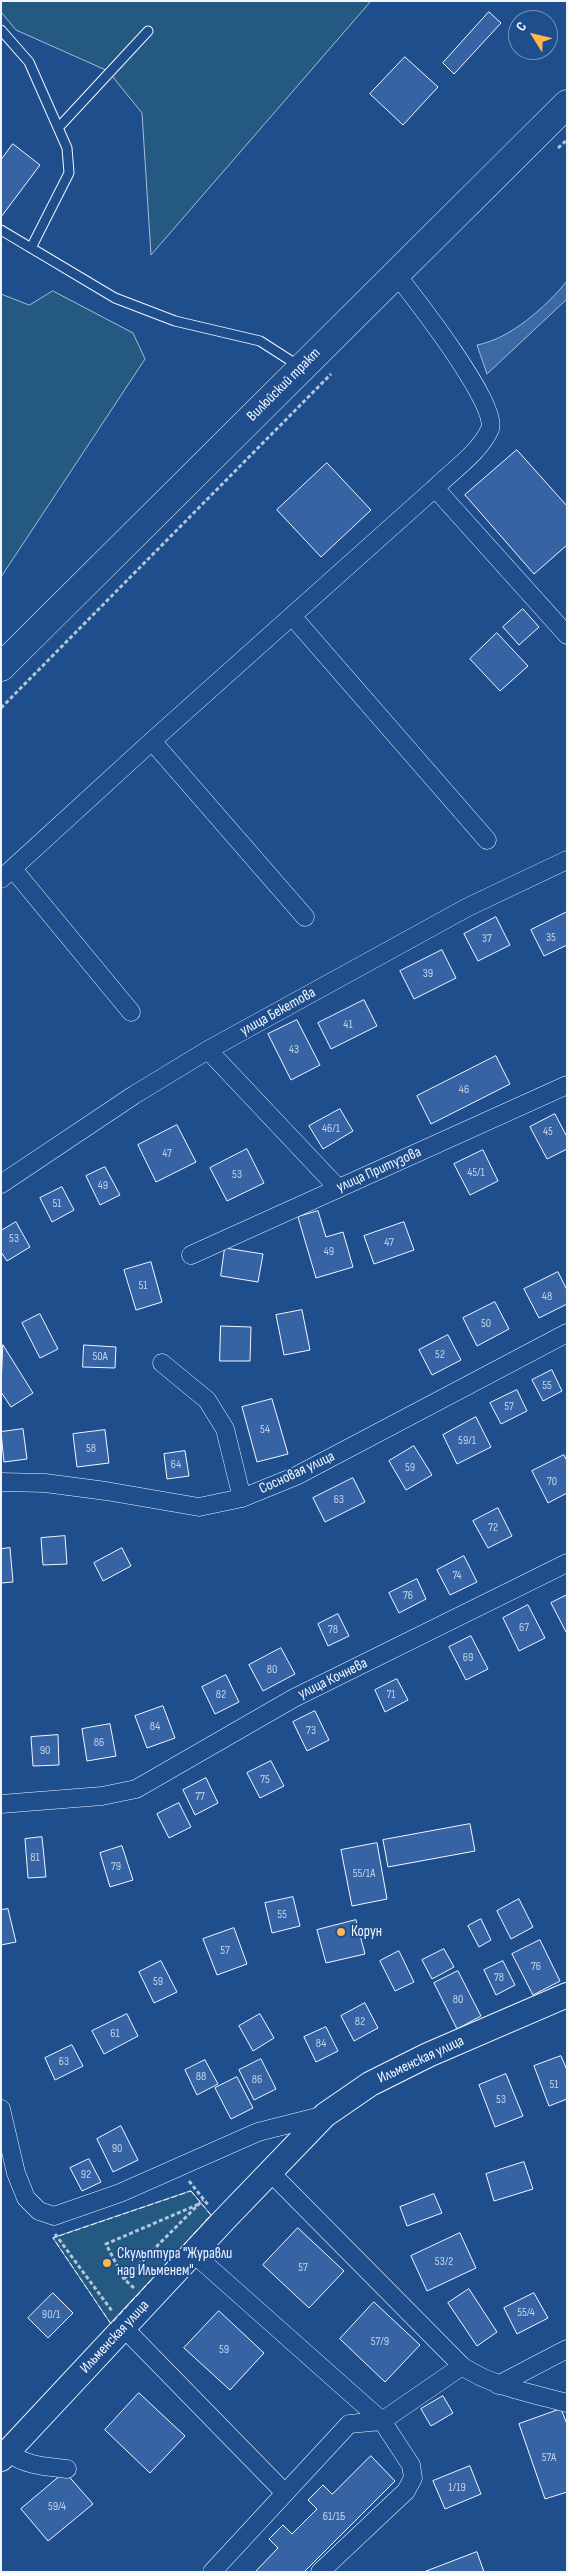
<!DOCTYPE html>
<meta charset="utf-8">
<style>
body{margin:0}
#map{position:relative;width:568px;height:2573px;overflow:hidden;background:#1f4e8c;font-family:"Sofia Sans Condensed",sans-serif}
canvas{display:block}
.frame{position:absolute;inset:0;border:2px solid #f2f6ff;pointer-events:none}
.north{position:absolute;left:508px;top:10px;width:50px;height:50px;box-sizing:border-box;background:#1f4e8c;border:1px solid #7391ba;border-radius:50%;rotate:306deg;font-size:14px;font-weight:700;line-height:20px;text-align:center;color:#f2f6ff}
.north::after{content:'';display:block;margin:auto;width:18px;height:22px;background:#ffb74d;clip-path:polygon(50% 0,100% 100%,50% 72%,0 100%)}
</style>
<div id="map">
<canvas width="568" height="2573"></canvas>
<div class="frame"></div>
<div class="north">С</div>
</div>
<script>
const c = document.querySelector('canvas').getContext('2d');
c.lineJoin = 'round';
function fillPath(path, color) { c.fillStyle = color; c.fill(path, 'evenodd'); }
function strokePath(path, color, width, dash) { c.strokeStyle = color; c.lineWidth = width; c.lineCap = dash ? 'butt' : 'round'; c.setLineDash(dash || []); c.stroke(path); }
function label(font, color, halo, rows, align = 'center') {
  c.font = font + ' "Sofia Sans Condensed",sans-serif'; c.lineWidth = 4; c.setLineDash([]); c.textBaseline = 'middle'; c.strokeStyle = halo; c.fillStyle = color; for (const [text, x, y, turn = 0] of rows) {
    c.save(); c.translate(x, y); c.rotate((+turn || 0) * Math.PI / 180); c.textAlign = isNaN(turn) ? turn : align; if (halo) c.strokeText(text, 0, 0); c.fillText(text, 0, 0); c.restore();
  }
}
const green = new Path2D(`
 M1 1H371L151 255 142 113 108 71 16 30 1 12Z
 M53 291 133 333 145 359 1 577V294L29 305Z
 M191 2191 211 2215 111 2324 53 2238Z`);
const water = new Path2D(`
 M567 281V299L487 374 477 345C510 339 546 307 567 281Z`);
const building = new Path2D(`
 M489 12 501 23 454 74 443 63Z
 M405 57 438 87 403 125 370 94Z
 M13 144 40 165 1 217V160Z
 M517 450 567 506V545L534 574 465 495Z
 M327 463 371 510 321 557 277 510Z
 M523 609 539 627 519 645 503 627Z
 M497 633 528 666 500 691 470 659Z
 M567 912V945L544 956 531 930Z
 M496 917 510 945 478 961 464 934Z
 M442 950 456 978 414 999 400 971Z
 M364 1000 377 1026 331 1049 318 1023Z
 M297 1020 320 1065 291 1080 268 1034Z
 M496 1056 510 1084 431 1124 417 1096Z
 M340 1109 353 1131 323 1149 309 1126Z
 M555 1114 567 1137V1149L547 1159 530 1127Z
 M177 1125 196 1162 156 1182 138 1145Z
 M247 1149 264 1183 227 1201 210 1168Z
 M483 1150 498 1181 470 1195 454 1164Z
 M105 1167 120 1195 100 1205 86 1176Z
 M62 1187 74 1210 52 1222 40 1198Z
 M318 1211 326 1237 343 1232 353 1267 316 1278 298 1217Z
 M16 1222 30 1247 7 1261 1 1252V1231Z
 M404 1222 414 1250 374 1264 364 1236Z
 M225 1248 263 1254 258 1282 221 1276Z
 M151 1262 162 1302 136 1310 124 1270Z
 M558 1272 567 1290V1304L539 1318 524 1289Z
 M495 1302 509 1329 477 1346 463 1318Z
 M302 1310 310 1350 284 1355 276 1315Z
 M40 1314 58 1349 40 1358 22 1323Z
 M221 1326 251 1327 250 1361H220Z
 M448 1335 461 1360 432 1375 419 1350Z
 M3 1345 33 1393 11 1407 1 1392Z
 M84 1345 116 1347 115 1368 83 1367Z
 M552 1370 562 1391 543 1401 532 1380Z
 M517 1390 527 1411 501 1424 490 1403Z
 M272 1399 288 1454 257 1462 242 1407Z
 M476 1417 491 1447 457 1464 443 1435Z
 M23 1429 27 1459 4 1462 1 1432Z
 M105 1430 109 1463 77 1467 73 1434Z
 M414 1446 432 1475 406 1490 389 1461Z
 M185 1451 189 1476 167 1479 164 1454Z
 M564 1455 567 1461V1493L548 1503 532 1471Z
 M353 1478 365 1502 325 1522 313 1498Z
 M498 1508 512 1536 488 1548 473 1521Z
 M65 1536 67 1564 43 1565 41 1538Z
 M10 1548 13 1582 1 1583V1549Z
 M122 1548 131 1566 103 1581 94 1563Z
 M464 1556 477 1582 450 1595 437 1570Z
 M417 1579 426 1599 399 1613 389 1593Z
 M567 1595V1631L566 1632 551 1603Z
 M528 1605 545 1638 519 1651 503 1618Z
 M338 1614 349 1636 328 1646 318 1624Z
 M471 1636 488 1669 466 1680 449 1647Z
 M281 1648 295 1674 263 1691 249 1665Z
 M226 1675 239 1702 215 1714 202 1687Z
 M397 1679 408 1700 385 1712 375 1690Z
 M163 1706 175 1738 147 1748 135 1716Z
 M315 1711 329 1740 307 1751 293 1722Z
 M110 1724 116 1756 87 1761 82 1729Z
 M58 1735 59 1765 33 1766 31 1737Z
 M271 1761 284 1786 260 1798 247 1773Z
 M206 1778 218 1803 195 1815 183 1790Z
 M179 1803 191 1827 169 1838 157 1814Z
 M470 1824 475 1851 388 1867 383 1840Z
 M42 1837 46 1877 28 1878 25 1839Z
 M377 1843 387 1899 352 1906 341 1850Z
 M122 1846 133 1880 110 1887 100 1853Z
 M293 1897 300 1926 272 1933 265 1903Z
 M519 1899 533 1927 511 1939 497 1911Z
 M8 1909 16 1942 1 1945V1910Z
 M481 1919 491 1940 479 1947 468 1926Z
 M356 1920 365 1954 326 1963 317 1930Z
 M234 1928 247 1964 217 1975 203 1939Z
 M540 1940 560 1981 533 1995 512 1954Z
 M444 1949 454 1967 432 1979 422 1960Z
 M399 1951 414 1982 395 1991 380 1961Z
 M161 1961 177 1992 154 2003 139 1972Z
 M503 1961 515 1985 496 1995 484 1970Z
 M458 1971 481 2016 457 2029 434 1983Z
 M365 2003 378 2028 354 2041 341 2016Z
 M127 2014 138 2036 104 2054 92 2031Z
 M260 2014 274 2038 253 2051 239 2026Z
 M326 2027 338 2051 316 2062 304 2037Z
 M72 2045 83 2066 55 2080 45 2058Z
 M561 2056 567 2070V2099L549 2106 534 2066Z
 M261 2059 276 2089 254 2100 239 2070Z
 M205 2060 218 2084 197 2095 185 2070Z
 M506 2074 523 2116 495 2127 479 2085Z
 M237 2077 253 2108 231 2119 215 2088Z
 M121 2126 138 2160 113 2172 97 2139Z
 M89 2159 101 2182 82 2191 70 2168Z
 M524 2162 533 2189 494 2201 486 2174Z
 M434 2194 442 2213 407 2226 400 2207Z
 M298 2228 344 2271 309 2308 263 2265Z
 M460 2233 476 2268 427 2291 411 2256Z
 M469 2289 497 2332 477 2346 448 2303Z
 M53 2293 73 2313 48 2338 28 2318Z
 M534 2293 548 2318 517 2334 504 2308Z
 M374 2302 420 2345 385 2382 340 2339Z
 M219 2311 264 2353 230 2390 184 2348Z
 M139 2393 185 2436 150 2473 105 2430Z
 M443 2396 453 2413 431 2426 421 2409Z
 M561 2409 567 2424V2492L545 2499 519 2424Z
 M371 2456 395 2481 304 2572H255L278 2548 269 2539 283 2525 292 2534 317 2509 308 2500 323 2485 332 2494Z
 M470 2466 481 2494 445 2509 433 2481Z
 M65 2472 93 2504 48 2541 21 2509Z
 M477 2552 484 2572H424Z`);
const path = new Path2D(`
 M558 148 567 140
 M1 708 331 374
 M189 2181 209 2206
 M55 2234 112 2311
 M124 2279 203 2200
 M134 2288 124 2279 106 2244 199 2204`);
const lane = new Path2D(`
 M1 30 29 62 67 148 69 173 31 248
 M58 128 148 31
 M1 230 115 298 175 321 260 341 299 366`);
const street = new Path2D(`
 M396 274C414 297 499 405 490 429 480 452 452 471 435 488
 M292 616 487 840
 M152 741 305 917
 M13 869 131 1012
 M1 879 152 741 435 488 567 635
 M208 1050 338 1188
 M1 1184 134 1095 208 1050 468 907 567 860
 M191 1255 567 1085
 M162 1363 207 1400 225 1429 242 1498
 M1 1482 45 1483 106 1491 199 1507 242 1498 296 1476 567 1333
 M1 1804 102 1796 136 1789 294 1698 567 1563
 M1 2109 16 2173 26 2198 39 2211 54 2216 120 2193 258 2132 325 2115
 M270 2172 462 2366C493 2387 531 2393 567 2403
 M194 2254 382 2421 411 2465 413 2478 406 2491 320 2572
 M124 2328 285 2493
 M498 2385 567 2349
 M8 2453C28 2466 43 2466 67 2469
 M212 2572 349 2424 382 2421 462 2366`);
const secondary = new Path2D(`
 M1 2459 224 2220 325 2115 370 2084 428 2055 567 1995`);
const primary = new Path2D(`
 M1 667 567 104`);
const fence = new Path2D(`
 M191 2191 211 2215 111 2324 53 2238Z`);
const markers = [
 [341,1932,5,"#ffb74d"],
 [107,2263,5,"#ffb74d"]
];
const numberNames = [
 ["35",551,938],
 ["37",487,939],
 ["39",428,974],
 ["41",348,1025],
 ["43",294,1050],
 ["46",464,1090],
 ["46/1",331,1129],
 ["45",548,1132],
 ["47",167,1154],
 ["45/1",476,1173],
 ["53",237,1175],
 ["49",103,1186],
 ["51",57,1204],
 ["53",14,1239],
 ["47",389,1243],
 ["49",329,1252],
 ["51",143,1286],
 ["48",547,1297],
 ["50",486,1324],
 ["52",440,1355],
 ["50А",100,1357],
 ["55",547,1386],
 ["57",509,1407],
 ["54",265,1430],
 ["59/1",467,1441],
 ["58",91,1449],
 ["64",176,1465],
 ["59",410,1468],
 ["70",552,1482],
 ["63",339,1500],
 ["72",493,1528],
 ["74",457,1576],
 ["76",408,1596],
 ["67",524,1628],
 ["78",333,1630],
 ["69",468,1658],
 ["80",272,1670],
 ["82",221,1695],
 ["71",391,1695],
 ["84",155,1727],
 ["73",311,1731],
 ["86",99,1743],
 ["90",45,1751],
 ["75",265,1780],
 ["77",200,1797],
 ["81",35,1858],
 ["79",116,1867],
 ["55/1А",364,1874],
 ["55",282,1915],
 ["57",225,1951],
 ["76",536,1967],
 ["78",499,1978],
 ["59",158,1982],
 ["80",458,2000],
 ["82",360,2022],
 ["61",115,2034],
 ["84",321,2044],
 ["63",64,2062],
 ["88",201,2077],
 ["86",257,2080],
 ["51",554,2085],
 ["53",501,2100],
 ["90",117,2149],
 ["92",86,2175],
 ["53/2",444,2262],
 ["57",303,2268],
 ["55/4",526,2313],
 ["90/1",51,2315],
 ["57/9",380,2342],
 ["59",224,2350],
 ["57А",549,2458],
 ["1/19",457,2488],
 ["59/4",57,2507],
 ["61/1Б",334,2517]
];
const streetNames = [
 ["Вилюйский тракт",284,385,-45],
 ["улица Бекетова",278,1012,-29],
 ["улица Притузова",379,1170,-24],
 ["Сосновая улица",297,1473,-25],
 ["улица Кочнева",333,1679,-26],
 ["Ильменская улица",421,2060,-25],
 ["Ильменская улица",115,2337,-47]
];
const poiNames = [
 ["Корун",351,1932],
 ["Скульптура \"Журавли",117,2254],
 ["над Ильменем\"",117,2271]
];
fillPath(green, '#245a82');
strokePath(green, '#a8bbd7', 1);
fillPath(water, '#3b69a3');
strokePath(water, '#a8bbd7', 1);
fillPath(building, '#3563a3');
strokePath(building, '#f2f6ff', 1);
strokePath(lane, '#f2f6ff', 11);
strokePath(street, '#f2f6ff', 19);
strokePath(secondary, '#f2f6ff', 26);
strokePath(primary, '#f2f6ff', 29);
strokePath(path, '#b3c4dc', 3, [4, 2.5]);
strokePath(lane, '#1f4e8c', 9);
strokePath(street, '#1f4e8c', 18);
strokePath(secondary, '#1f4e8c', 24);
strokePath(primary, '#1f4e8c', 28);
strokePath(fence, '#f2f6ff', 1, [6, 2.5]);
for (const [x, y, r, color] of markers) { const dot = new Path2D(); dot.arc(x, y, r, 0, 2 * Math.PI); c.fillStyle = color; c.fill(dot); strokePath(dot, '#1f4e8c', 2); }
label('12px', '#c3d1e8', null, numberNames);
label('15px', '#f2f6ff', '#1f4e8c', streetNames);
label('15px', '#f2f6ff', '#1f4e8c', poiNames, 'left');
</script>
